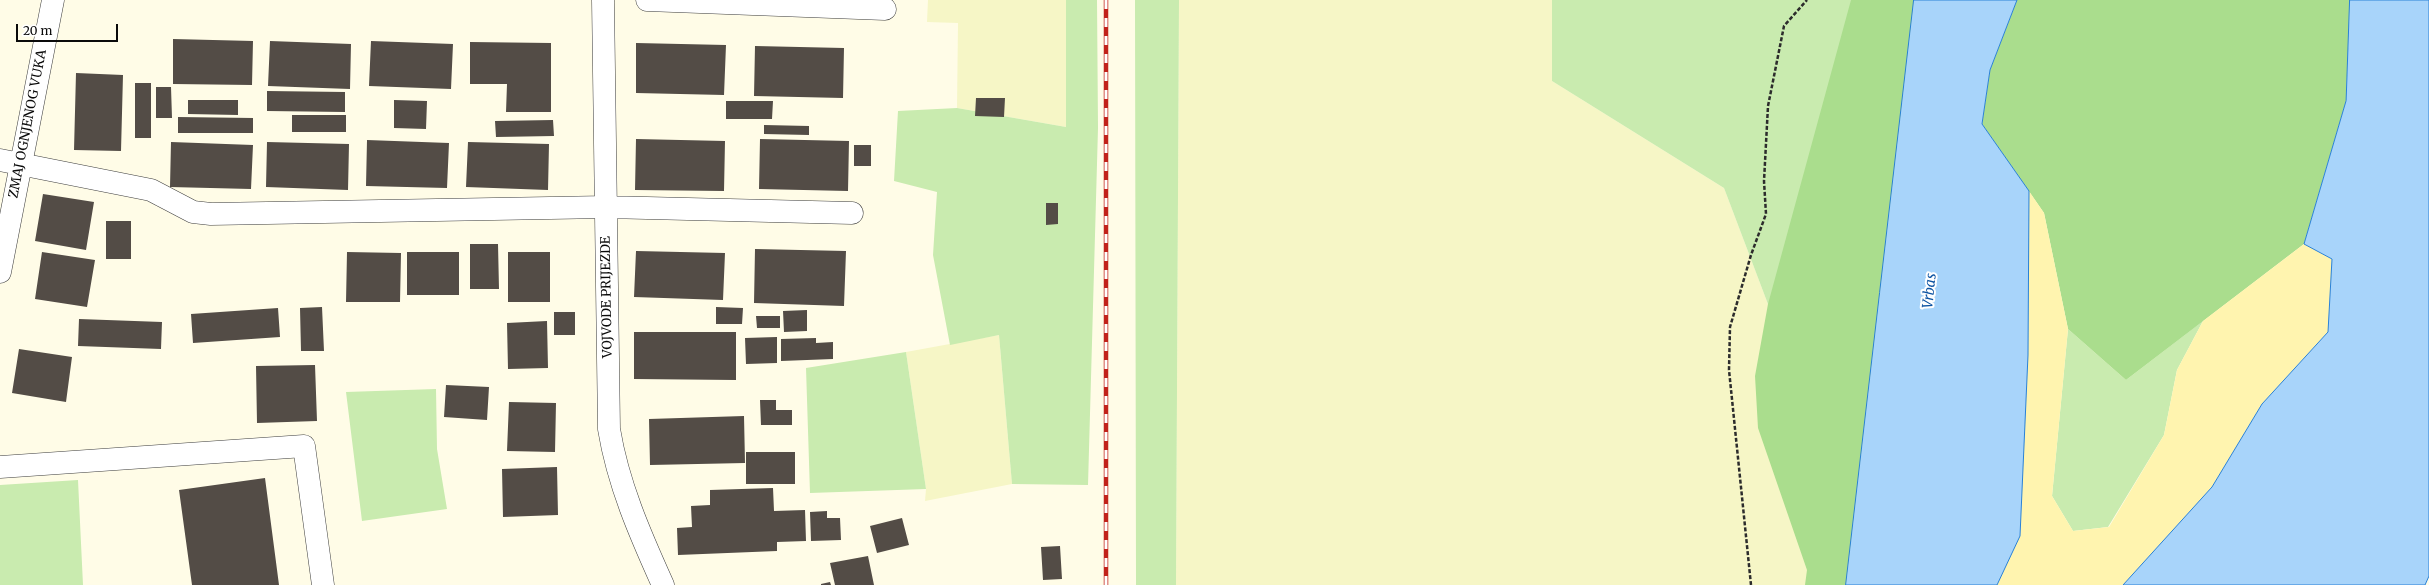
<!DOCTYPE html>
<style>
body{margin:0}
#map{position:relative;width:2429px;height:585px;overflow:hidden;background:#fffce7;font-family:Merriweather,serif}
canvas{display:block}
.scale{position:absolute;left:16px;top:24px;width:102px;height:18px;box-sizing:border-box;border:2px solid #0a0a0a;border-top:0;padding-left:5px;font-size:12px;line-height:14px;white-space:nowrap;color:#0a0a0a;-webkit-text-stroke:3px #fff;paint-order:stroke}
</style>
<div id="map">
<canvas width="2429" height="585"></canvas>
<div class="scale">20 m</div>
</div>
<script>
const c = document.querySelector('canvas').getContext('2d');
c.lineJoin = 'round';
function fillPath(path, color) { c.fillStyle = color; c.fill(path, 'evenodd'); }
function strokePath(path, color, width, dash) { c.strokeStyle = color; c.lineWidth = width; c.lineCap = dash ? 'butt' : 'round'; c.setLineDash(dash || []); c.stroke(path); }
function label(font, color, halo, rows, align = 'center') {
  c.font = font + ' Merriweather,serif'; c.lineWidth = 4; c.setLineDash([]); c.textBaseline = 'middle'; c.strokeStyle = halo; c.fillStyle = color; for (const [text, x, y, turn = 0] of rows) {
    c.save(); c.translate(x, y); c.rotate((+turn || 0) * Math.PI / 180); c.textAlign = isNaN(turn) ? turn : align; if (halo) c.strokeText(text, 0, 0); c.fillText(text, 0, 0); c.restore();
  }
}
const farmland = new Path2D(`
 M928 0H1066V127L957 108 958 23 927 22Z
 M1179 0H1552V81L1724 188 1852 526 1846 585H1176Z
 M999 335 1012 484 925 501 926 489 906 352Z`);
const green = new Path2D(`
 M1066 0H1097L1098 128 1088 485 1012 484 999 335 950 345 933 255 937 192 894 181 898 111 957 108 1066 127Z
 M1135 0H1179L1176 585H1136Z
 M1552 0H1914L1852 526 1724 188 1552 81Z
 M2203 321 2177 370 2164 435 2108 527 2073 531 2052 496 2068 329 2126 380Z
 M906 352 926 489 810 493 806 368Z
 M436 389 437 449 447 509 362 521 346 392Z
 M78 480 83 585H0V485Z`);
const forest = new Path2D(`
 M1851 0H1914L1846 585H1805L1807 570 1758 428 1755 376 1768 304Z
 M2017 0H2350L2346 101 2304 244 2126 380 2068 329 2044 213 1982 124 1990 70Z`);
const sand = new Path2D(`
 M2029 191 2044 213 2068 329 2052 496 2073 531 2109 527 2164 435 2177 370 2203 321 2304 244 2332 259 2328 332 2262 404 2212 487 2123 585H1997L2020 536 2028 355Z`);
const water = new Path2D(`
 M1914 0H2017L1990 70 1982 124 2029 191 2028 355 2020 536 1997 585H1846Z
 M2350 0H2429V576L2425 585H2123L2212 487 2262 404 2328 332 2332 259 2304 244 2346 101Z`);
const building = new Path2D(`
 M173 39 253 41 252 85 173 84Z
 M270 41 351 44 350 89 268 86Z
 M371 41 453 44 451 89 369 86Z
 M470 42 551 43V112H506L507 84H470Z
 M636 43 726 45 724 95 636 93Z
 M755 46 844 48 843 98 754 96Z
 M76 73 123 75 121 151 74 150Z
 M135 83H151V138H135Z
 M156 87H171L172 118H156Z
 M267 91 345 92V112L267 111Z
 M976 98H1005L1004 117 975 116Z
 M188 100H238V115L188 114Z
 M394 100 427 101 426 129 394 128Z
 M726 101H773L772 119H726Z
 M292 115H346V132H292Z
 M178 117 253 118V133H178Z
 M553 120 554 136 496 137 495 121Z
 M764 125 809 126V135L764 134Z
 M636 139 725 141 724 191 635 190Z
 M760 139 849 141 848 191 759 189Z
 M367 140 449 143 447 188 366 186Z
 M171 142 253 145 251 189 170 187Z
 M267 142 349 144 348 190 266 187Z
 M468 142 549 144 548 190 466 187Z
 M854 145H871V166H854Z
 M43 194 94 202 86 250 35 241Z
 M1046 203H1058V224L1046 225Z
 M106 221H131V259H106Z
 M470 244H498L499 289H470Z
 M755 249 846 251 844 306 754 303Z
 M636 251 725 253 723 300 634 297Z
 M42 252 95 260 87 307 35 299Z
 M347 252 401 253 400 302H346Z
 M407 252H459V295H407Z
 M508 252H550V302H508Z
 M322 307 324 351H301L300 308Z
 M716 307 743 308 742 324H716Z
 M278 308 280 337 193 343 191 314Z
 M807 310V331L784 332 783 311Z
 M554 312H575V335H554Z
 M756 316H780V328H757Z
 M79 319 162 322 161 349 78 346Z
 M547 321 548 368 508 369 507 323Z
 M634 332H736V380L634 379Z
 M777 337V363L746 364 745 338Z
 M816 338V343L833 342V359L781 361V339Z
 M19 349 72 357 66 402 12 393Z
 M315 365 317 421 257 423 256 366Z
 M446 385 489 387 487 420 444 417Z
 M760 400H776V410H792V425H761Z
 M509 402 556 403 555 452 507 451Z
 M744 416 745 463 650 465 649 419Z
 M746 452H795V484H746Z
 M557 467 558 515 503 517 502 469Z
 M265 478 279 585H192L179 490Z
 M773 488 774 511 805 510 806 541 777 542V551L678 555 677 528 692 527 691 506 710 505V490Z
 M827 511V518H840L841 540 811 541 810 512Z
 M902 518 909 545 877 553 870 526Z
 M1060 546 1062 579 1043 580 1041 547Z
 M868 556 874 585H835L830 563Z
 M830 582 831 585H821V584Z`);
const path = new Path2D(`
 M1751 585 1729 370 1730 327 1751 255 1766 214 1764 181 1768 106 1784 26 1807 0`);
const minor = new Path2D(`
 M603 0 609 429C618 484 640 534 663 585
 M647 0 885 9
 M0 160 151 190 193 212 211 214 606 207 852 213
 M0 272 53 0
 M0 467 304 446 323 585`);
const rail = new Path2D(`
 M1106 585V0`);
const streetNames = [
 ["ZMAJ OGNJENOG VUKA",28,124,-79],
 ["VOJVODE PRIJEZDE",607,297,-91]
];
const waterNames = [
 ["Vrbas",1930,291,-84]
];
fillPath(farmland, '#f6f6c6');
fillPath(green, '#c9ebaf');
fillPath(forest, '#aadd8d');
fillPath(sand, '#fff4af');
fillPath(water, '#a8d4fa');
strokePath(water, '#2a81d6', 1);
fillPath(building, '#534c46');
strokePath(minor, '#3d3d3d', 23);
strokePath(path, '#2c2c2c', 2.5, [4, 2]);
strokePath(minor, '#fff', 22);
strokePath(rail, '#c1221a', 4.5);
strokePath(rail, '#fff', 3, [9]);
label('13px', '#0a0a0a', '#fff', streetNames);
label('italic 14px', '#0d53a2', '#fff', waterNames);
</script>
